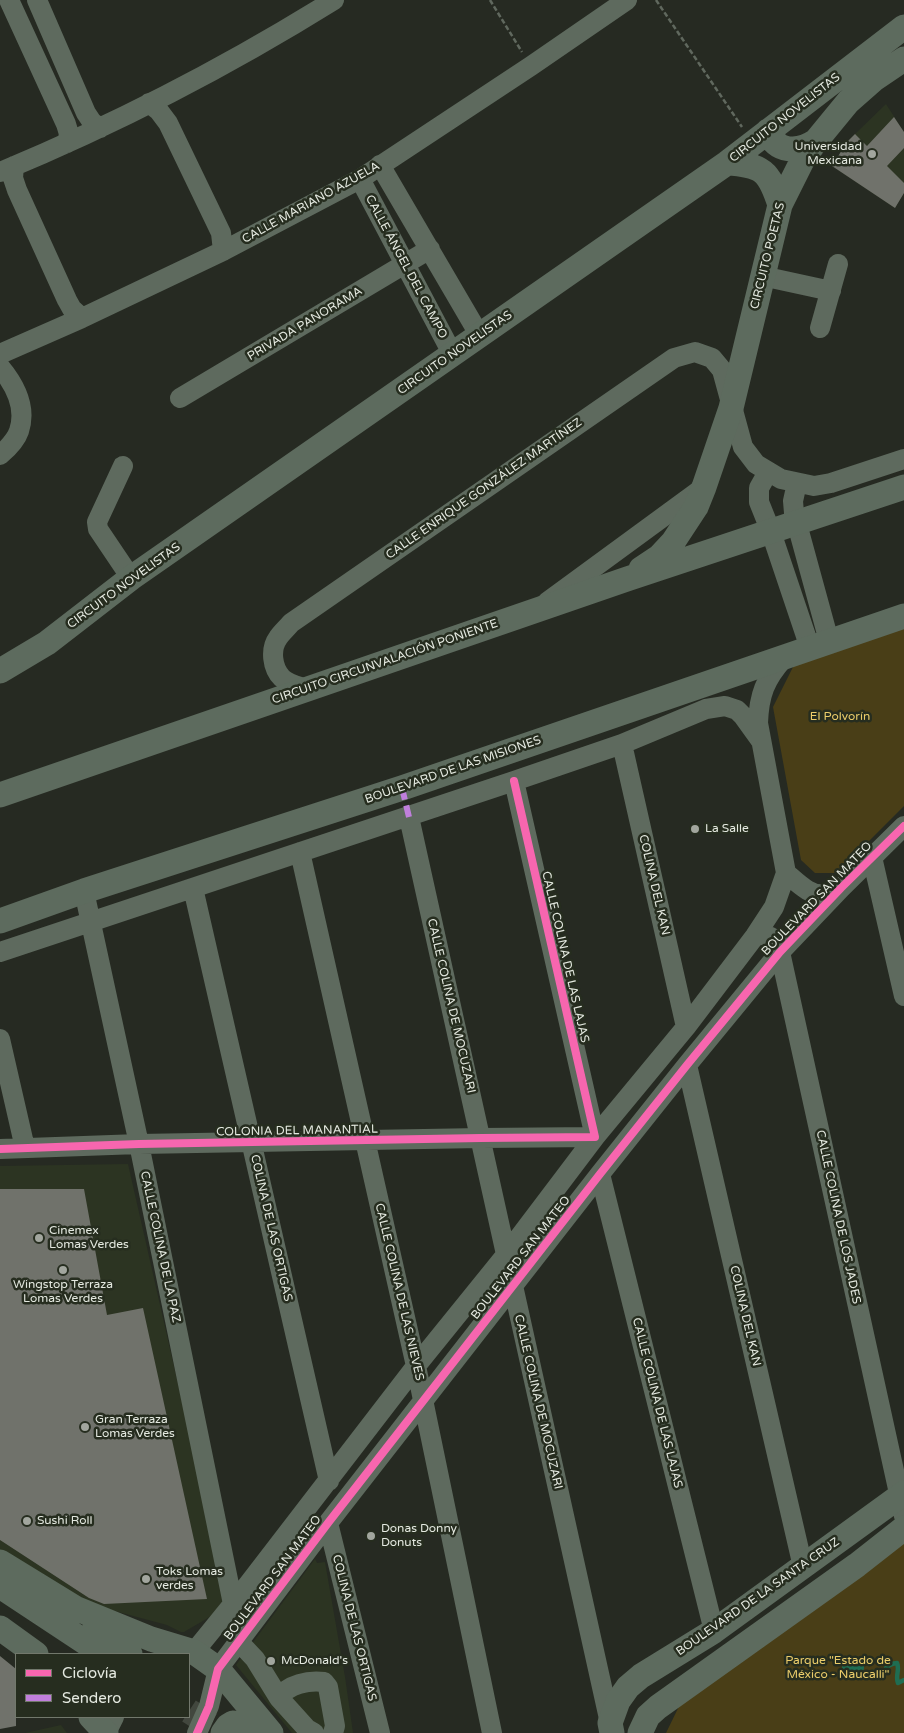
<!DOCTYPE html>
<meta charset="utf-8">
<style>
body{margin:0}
#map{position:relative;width:904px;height:1733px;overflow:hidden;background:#262a22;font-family:"Varela Round",sans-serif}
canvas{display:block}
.legend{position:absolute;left:15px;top:1653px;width:175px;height:65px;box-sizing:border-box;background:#262d1f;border:1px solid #72786c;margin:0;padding:6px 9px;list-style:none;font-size:15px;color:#e4e9e0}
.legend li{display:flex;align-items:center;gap:10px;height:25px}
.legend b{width:25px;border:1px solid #72786c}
</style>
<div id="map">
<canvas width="904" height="1733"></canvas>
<ul class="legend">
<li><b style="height:6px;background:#f766af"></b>Ciclovía</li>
<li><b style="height:6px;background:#c07fdc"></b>Sendero</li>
</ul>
</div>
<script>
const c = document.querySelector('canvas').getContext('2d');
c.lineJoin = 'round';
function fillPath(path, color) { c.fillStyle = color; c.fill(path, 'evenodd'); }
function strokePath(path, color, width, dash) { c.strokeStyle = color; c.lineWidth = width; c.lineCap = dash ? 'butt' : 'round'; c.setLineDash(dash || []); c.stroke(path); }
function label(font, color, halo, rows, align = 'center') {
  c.font = font + ' "Varela Round",sans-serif'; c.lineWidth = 5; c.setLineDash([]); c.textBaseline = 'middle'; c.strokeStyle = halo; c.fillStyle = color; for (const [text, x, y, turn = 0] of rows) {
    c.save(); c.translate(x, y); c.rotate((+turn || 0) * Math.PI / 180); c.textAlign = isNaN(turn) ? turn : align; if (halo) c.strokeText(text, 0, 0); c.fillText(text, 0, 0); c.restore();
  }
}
const built = new Path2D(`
 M886 104 904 132V193L895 208 832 166 847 142 855 134Z
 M128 1164 180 1393 229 1597 213 1615 184 1632H181L167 1625 81 1602 0 1557V1166Z
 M315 1559 317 1563 325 1562 345 1677 353 1733H292L236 1665Z
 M61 1725 67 1733H25Z`);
const green = new Path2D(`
 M904 625V806L837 873H815L801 860 773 707 795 663Z
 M904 1538V1733H666L684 1696Z`);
const water = new Path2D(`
 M842 1667a11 11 0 1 1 22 0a11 11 0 1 1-22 0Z`);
const stream = new Path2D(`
 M862 1673 874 1672 882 1676C885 1668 888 1664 897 1663 900 1670 895 1676 898 1683L904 1680`);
const building = new Path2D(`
 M894 117 904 132V148L887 166 904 183V193L895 208 832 166 847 142 855 134 867 146Z
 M0 1189H84L107 1315 143 1308 207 1599 104 1604 89 1598 0 1540Z
 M0 1656 16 1669V1726L0 1729Z`);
const majorTunnel = new Path2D(`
 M189 1711 223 1733`);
const path = new Path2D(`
 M490 0 522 52
 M656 0 742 127`);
const minor = new Path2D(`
 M9 0 66 124 69 134 67 143
 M37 0 86 113 92 122 100 128
 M149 103 159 111 168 123 221 233 223 251
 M380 165 480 336
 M14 166 13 178 17 190 67 300 72 309 82 318
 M0 172C116 124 228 66 334 0
 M360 179 453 355
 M762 276 831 291
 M820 328 838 264
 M0 354 82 318 223 251 360 179 531 66 627 0
 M0 367C15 385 27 407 19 431 16 440 7 449 0 455
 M180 398 430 249
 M123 466 97 522 98 529 131 578
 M768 472 759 488V502L771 532 810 648
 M797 483 793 501 794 513 829 641
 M547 602 704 487
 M784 658C765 679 759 695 758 723L786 873C796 881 810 897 825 894 830 893 836 890 840 888
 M307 689C298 686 288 684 282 678 272 668 270 649 278 638 281 633 287 628 291 623L674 358 695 352 712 358 722 370 743 447 756 464 781 479 814 486 831 483 904 459
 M622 744 686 1027
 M409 817 610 1723
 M300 852 416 1366 492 1733
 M872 857 904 996
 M193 888 329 1481
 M84 891 139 1144 233 1604
 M755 936C772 933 774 938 780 952L904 1516
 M0 952 514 781 622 744 706 709 725 706 737 710 743 716 761 741
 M0 1039 25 1148
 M687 1065 803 1567
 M0 1149 139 1144 481 1138 595 1137 514 781
 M600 1174 714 1631
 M328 1523 380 1733
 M239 1642 255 1659 279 1698
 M188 1654 194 1652 233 1604 416 1366 505 1256 595 1137 686 1027 755 936 774 907 786 873
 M106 1733 114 1717
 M197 1733 209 1706 218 1669 328 1523 600 1174 687 1065 780 952 841 888 904 826
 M314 1733 307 1729 279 1698C288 1684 309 1680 324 1682L328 1687 335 1726 333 1733`);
const major = new Path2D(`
 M768 131C776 153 798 153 816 141
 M727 163C763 165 769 171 780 205
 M641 569 659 557 673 542 696 507 704 487 731 408 780 205 803 159 816 141 848 102 873 80 904 59
 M0 671 47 643 131 578 727 163 904 27
 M0 795 627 579 904 487
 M0 921 84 891 402 788 904 616
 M0 1562 75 1608 151 1639 194 1652 218 1669 271 1733
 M0 1586 103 1654
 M95 1624 130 1654
 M0 1628 36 1654
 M91 1717 106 1733
 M223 1733 228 1726 233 1723 253 1733
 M612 1733 610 1723 618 1701 628 1687 641 1676 714 1631 904 1493
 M640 1733 648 1716 658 1707 857 1565 904 1528`);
const quiet = new Path2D(`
 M402 788 409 817`);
const cycleway = new Path2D(`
 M0 1149 139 1144 481 1138 595 1137 514 781
 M197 1733 209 1706 218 1669 328 1523 600 1174 687 1065 780 952 841 888 904 826`);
const markers = [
 [872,154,5,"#a2a69e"],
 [695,829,5,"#a2a69e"],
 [39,1238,5,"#a2a69e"],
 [63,1270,5,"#a2a69e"],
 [85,1427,5,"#a2a69e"],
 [27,1521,5,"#a2a69e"],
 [371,1536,5,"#a2a69e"],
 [146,1579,5,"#a2a69e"],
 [271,1661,5,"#a2a69e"]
];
const streetNames = [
 ["CIRCUITO NOVELISTAS",785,118,-38],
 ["CALLE MARIANO AZUELA",311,203,-29],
 ["CIRCUITO POETAS",768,256,-76],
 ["CALLE ÁNGEL DEL CAMPO",406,267,62],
 ["PRIVADA PANORAMA",305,324,-31],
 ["CIRCUITO NOVELISTAS",455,353,-35],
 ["CALLE ENRIQUE GONZÁLEZ MARTÍNEZ",484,489,-35],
 ["CIRCUITO NOVELISTAS",124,586,-36],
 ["CIRCUITO CIRCUNVALACIÓN PONIENTE",385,662,-19],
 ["BOULEVARD DE LAS MISIONES",453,770,-19],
 ["COLINA DEL KAN",654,885,77],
 ["BOULEVARD SAN MATEO",817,899,-46],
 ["CALLE COLINA DE LAS LAJAS",565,957,77],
 ["CALLE COLINA DE MOCUZARI",451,1006,77],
 ["COLONIA DEL MANANTIAL",297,1131,-1],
 ["CALLE COLINA DE LOS JADES",838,1217,78],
 ["COLINA DE LAS ORTIGAS",271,1228,77],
 ["CALLE COLINA DE LA PAZ",160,1247,78],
 ["BOULEVARD SAN MATEO",521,1258,-52],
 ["CALLE COLINA DE LAS NIEVES",399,1292,77],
 ["COLINA DEL KAN",745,1316,77],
 ["CALLE COLINA DE MOCUZARI",538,1402,77],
 ["CALLE COLINA DE LAS LAJAS",657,1403,76],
 ["BOULEVARD SAN MATEO",273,1578,-53],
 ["BOULEVARD DE LA SANTA CRUZ",758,1597,-35],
 ["COLINA DE LAS ORTIGAS",354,1628,76]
];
const poiNames = [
 ["Universidad",862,147,"right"],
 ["Mexicana",862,161,"right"],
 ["La Salle",705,829],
 ["Cinemex",49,1231],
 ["Lomas Verdes",49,1245],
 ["Wingstop Terraza",63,1285,"center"],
 ["Lomas Verdes",63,1299,"center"],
 ["Gran Terraza",95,1420],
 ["Lomas Verdes",95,1434],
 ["Sushi Roll",37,1521],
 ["Donas Donny",381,1529],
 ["Donuts",381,1543],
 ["Toks Lomas",156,1572],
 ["verdes",156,1586],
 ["McDonald's",281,1661]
];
const parkNames = [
 ["El Polvorín",840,717],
 ["Parque \"Estado de",838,1661],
 ["México - Naucalli\"",838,1675]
];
fillPath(built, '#2c3422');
fillPath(green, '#493e17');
fillPath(water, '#1f6d52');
strokePath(stream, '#1f6d52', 4.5);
fillPath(building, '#70726b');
strokePath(majorTunnel, '#42473e', 25, [25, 12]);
strokePath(path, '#60685e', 2.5, [5, 2.5]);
strokePath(minor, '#5e6a5e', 20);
strokePath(major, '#5d6b5e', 25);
strokePath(quiet, '#c07fdc', 6, [12, 6]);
strokePath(cycleway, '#f766af', 8);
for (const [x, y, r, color] of markers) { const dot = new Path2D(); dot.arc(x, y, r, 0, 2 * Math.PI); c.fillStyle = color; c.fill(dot); strokePath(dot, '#262d1f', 2); }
label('12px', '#e4e9e0', '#262d1f', streetNames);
label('12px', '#e4e9e0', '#262d1f', poiNames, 'left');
label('12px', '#ebcd6a', '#262d1f', parkNames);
</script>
